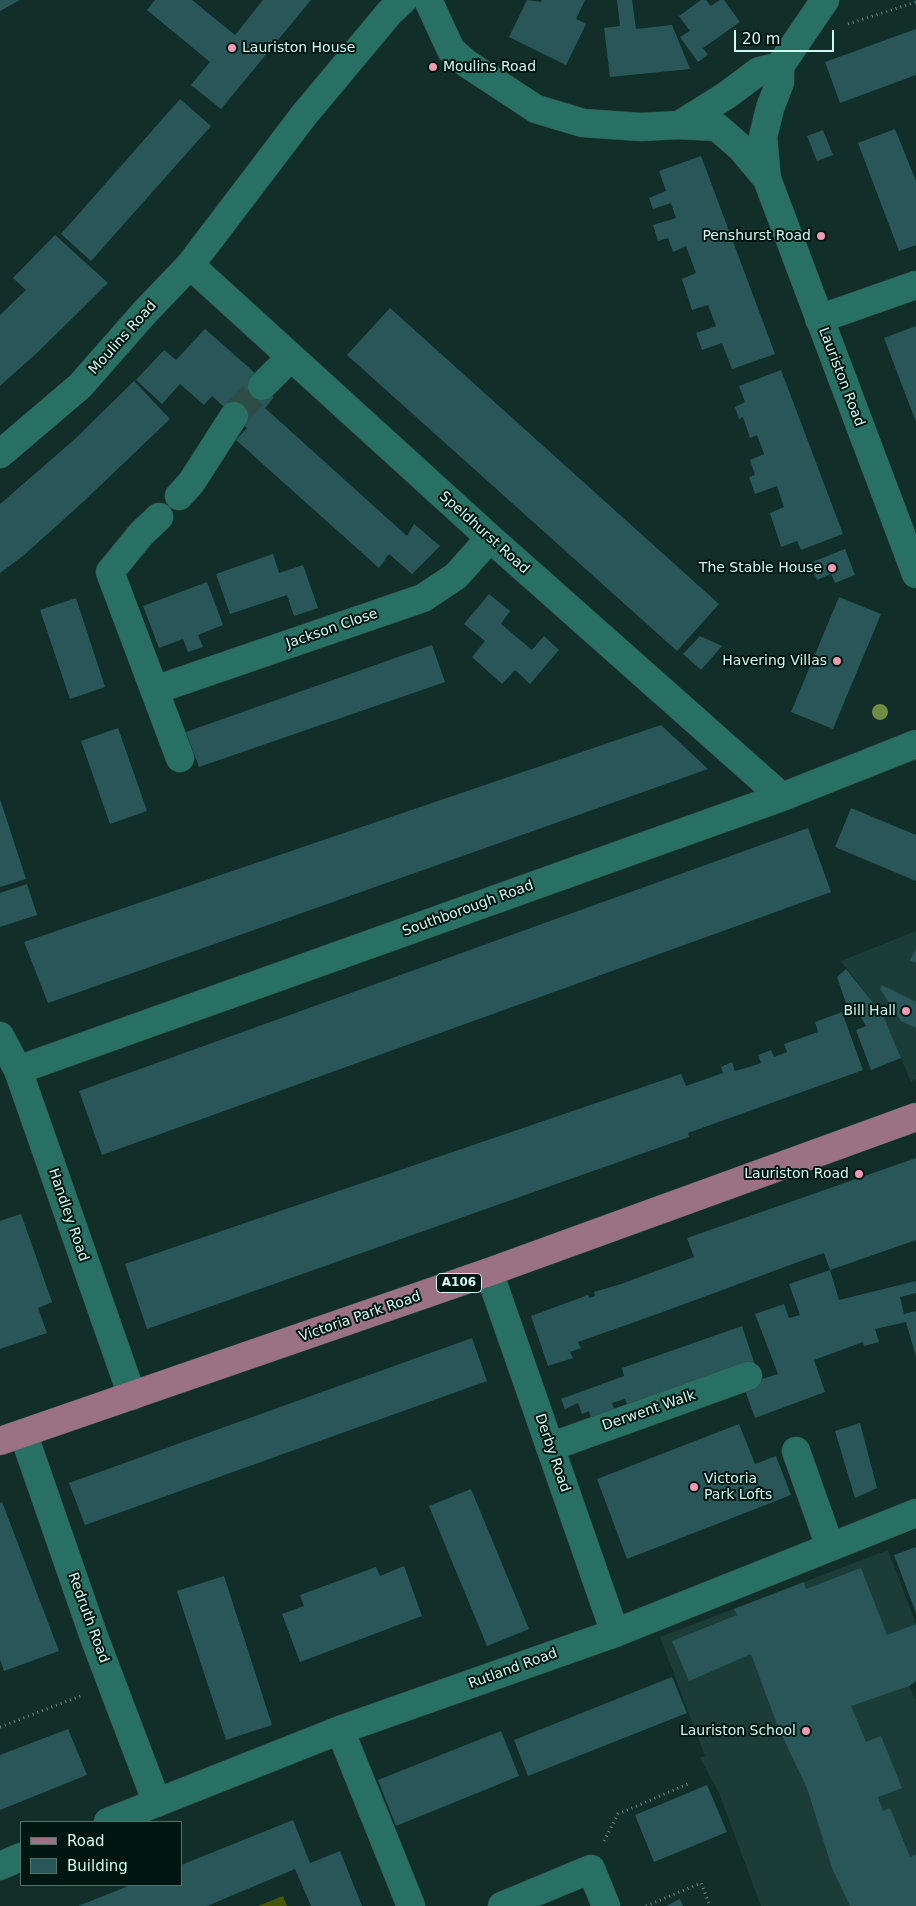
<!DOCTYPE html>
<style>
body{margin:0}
#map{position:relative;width:916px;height:1906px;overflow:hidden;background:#112e29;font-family:"DejaVu Sans",sans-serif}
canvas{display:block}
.legend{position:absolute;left:20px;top:1821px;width:162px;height:65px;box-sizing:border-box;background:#001611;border:1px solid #53716b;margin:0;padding:6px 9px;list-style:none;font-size:15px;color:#d0faf1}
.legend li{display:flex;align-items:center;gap:10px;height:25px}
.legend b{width:25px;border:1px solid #53716b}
.scale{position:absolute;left:734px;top:30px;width:100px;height:22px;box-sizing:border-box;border:2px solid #d0faf1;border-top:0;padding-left:6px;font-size:15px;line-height:18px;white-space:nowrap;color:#d0faf1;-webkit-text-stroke:4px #001611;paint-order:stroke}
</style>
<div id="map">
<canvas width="916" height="1906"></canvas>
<ul class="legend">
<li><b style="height:6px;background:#9b7184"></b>Road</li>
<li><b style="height:14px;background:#295759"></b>Building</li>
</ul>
<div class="scale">20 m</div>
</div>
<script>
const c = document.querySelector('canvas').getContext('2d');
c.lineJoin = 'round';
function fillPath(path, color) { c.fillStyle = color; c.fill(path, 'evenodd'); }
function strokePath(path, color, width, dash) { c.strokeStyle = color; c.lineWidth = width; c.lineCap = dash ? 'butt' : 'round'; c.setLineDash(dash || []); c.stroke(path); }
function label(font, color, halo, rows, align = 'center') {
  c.font = font + ' "DejaVu Sans",sans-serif'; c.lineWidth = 4; c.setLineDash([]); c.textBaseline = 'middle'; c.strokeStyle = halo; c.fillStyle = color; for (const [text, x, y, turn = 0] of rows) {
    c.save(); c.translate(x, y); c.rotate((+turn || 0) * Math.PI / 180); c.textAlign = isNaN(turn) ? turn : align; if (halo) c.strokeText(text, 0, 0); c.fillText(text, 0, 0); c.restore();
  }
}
const built = new Path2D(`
 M916 931V1079L911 1082 883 1015 841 961Z
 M888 1550 916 1624V1681L909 1686 915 1699H916V1906H761L719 1793 700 1758 705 1756 660 1637Z`);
const green = new Path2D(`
 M283 1896 287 1906H258Z`);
const building = new Path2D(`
 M0 0H20L0 11Z
 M155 0H192L235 35 263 0H311L221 109 191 85 210 62 147 10Z
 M527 0 541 2 542 0H585L576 19 586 24 566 65 509 37Z
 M617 0H632L636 29 672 25 690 69 610 77 604 28 620 26Z
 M701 0H706L711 6 720 0H724L740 22 703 48 708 55 698 62 680 37 690 31 679 16Z
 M916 29V75L840 103 825 62Z
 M180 99 211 126 91 261 61 234Z
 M895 129 916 181V245L899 251 858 143Z
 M823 130 833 155 817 161 807 136Z
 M701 156 775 354 732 369 722 343 702 350 696 333 716 326 708 305 692 310 682 279 696 273 686 246 673 252 668 238 658 241 653 225 676 218 671 203 653 209 649 198 666 191 659 171Z
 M55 235 108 283 39 351 0 386V315L26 290 13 278Z
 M390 308 719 604 677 651 347 355Z
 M916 326V422L884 338Z
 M205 329 255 373 252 377 274 397 265 408 407 536 414 524 440 546 412 574 389 554 379 568 236 440 247 428 212 396 204 405 180 384 162 404 136 380 164 350 176 360Z
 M781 370 843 534 801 550 797 541 781 547 770 513 784 507 777 486 755 494 749 477 755 475 750 460 764 454 757 435 750 438 743 417 739 419 735 407 745 402 739 386Z
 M134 381 170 419 83 502 23 556 0 573V504L75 439Z
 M845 549 855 575 835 583 831 574 817 580 810 563Z
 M273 554 279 573 303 565 318 608 294 616 287 595 230 614 216 574Z
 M207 582 223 625 198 635 203 647 188 652 183 639 159 648 143 606Z
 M489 594 510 611 501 624 532 650 544 636 559 650 530 684 515 670 502 684 472 657 485 641 464 624Z
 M839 597 881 614 833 729 791 712Z
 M76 598 105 687 70 699 40 610Z
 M700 636 722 646 701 670 683 654Z
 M432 645 445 682 199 767 186 732Z
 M661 725 708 769 48 1003 24 942Z
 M118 728 147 811 110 824 81 741Z
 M0 799 26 879 0 887Z
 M851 808 916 835V881L835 847Z
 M808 828 831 892 102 1155 79 1091Z
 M27 884 37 915 0 927V893Z
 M916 949V963L910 960Z
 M846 969 883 1015 901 1058 871 1070 856 1030 866 1026 853 1004 847 1006 837 977Z
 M882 985 916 1002V1028L901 1021 880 989Z
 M842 1012 863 1070 688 1133 689 1137 147 1329 125 1264 681 1074 686 1086 723 1073 721 1067 732 1062 735 1071 749 1067 761 1063 758 1055 771 1050 774 1057 787 1052 784 1044 818 1032 815 1022Z
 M916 1158V1240L830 1270 824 1253 801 1261 660 1313 578 1342 581 1348 570 1352 573 1358 548 1366 531 1316 588 1295 589 1298 595 1296 594 1292 621 1284 694 1257 687 1238Z
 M21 1214 52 1302 38 1308 47 1333 0 1349V1221Z
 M830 1270 839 1300 916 1281V1293L900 1297 904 1314 916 1311V1357L906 1322 875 1329 879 1342 864 1346 863 1342 814 1360 825 1392 755 1418 743 1385 778 1374 755 1314 784 1304 789 1318 800 1315 789 1284Z
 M742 1326 755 1365 629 1410 625 1399 612 1403 616 1413 592 1421 589 1411 582 1414 578 1403 565 1409 561 1399 624 1376 622 1368Z
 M472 1338 487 1381 85 1525 69 1483Z
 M860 1423 877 1488 855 1498 835 1431Z
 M739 1424 755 1464 776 1456 791 1495 627 1559 597 1479Z
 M471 1489 529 1629 487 1646 429 1506Z
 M2 1502 59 1651 4 1671 0 1660V1503Z
 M916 1547V1613L894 1555Z
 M404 1566 422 1616 300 1662 282 1614 304 1606 300 1595 376 1567 380 1576Z
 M861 1568 887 1635 916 1624V1681L909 1686 851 1706 866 1742 881 1736 902 1788 878 1797 883 1811 890 1808 910 1857 916 1854V1906H850L832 1868 807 1788 778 1727 751 1654 689 1681 672 1641 737 1615 734 1609 804 1582 806 1589Z
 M224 1576 272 1725 226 1740 177 1591Z
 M672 1677 687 1713 528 1776 514 1740Z
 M68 1729 87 1775 0 1810V1755Z
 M501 1731 519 1776 396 1826 378 1780Z
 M707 1785 727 1832 654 1862 635 1815Z
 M293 1820 310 1863 340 1851 362 1906H311L295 1869 207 1906H78L131 1885H181V1865Z
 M680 1899 683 1906H666Z`);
const minorTunnel = new Path2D(`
 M234 416 262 386`);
const path = new Path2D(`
 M848 24 916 2
 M0 1727 83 1695
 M604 1841 618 1814 690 1783
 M646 1906 701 1883 710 1906`);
const minor = new Path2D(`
 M428 0 451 50 466 63 536 109 583 123 641 127 679 125 717 127 741 148 767 179
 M780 66V82L770 108 763 137 767 179 916 574
 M679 125 727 95 759 71 780 66 825 0
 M190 265 490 538 782 797
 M819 319 916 285
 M262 386 291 357
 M0 454 80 386 145 312 190 265 304 115 390 12 403 0
 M179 496 191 483 234 416
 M159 517 141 534 110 572 180 758
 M155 690 423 598 456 576 490 538
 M0 1036 18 1070 132 1396
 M18 1070 782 797 916 744
 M489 1272 615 1633
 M23 1433 94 1637 157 1803
 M550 1447 748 1376
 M796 1451 830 1547
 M340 1730 411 1906
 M108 1822 340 1730 615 1633 916 1513
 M0 1866 21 1857
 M502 1906 591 1869 606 1906`);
const major = new Path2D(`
 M0 1441 489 1272 916 1117`);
const trees = [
 [880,712]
];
const markers = [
 [232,48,5,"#f09ab4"],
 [433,67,5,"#f09ab4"],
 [821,236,5,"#f09ab4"],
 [832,568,5,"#f09ab4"],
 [837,661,5,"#f09ab4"],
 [906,1011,5,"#f09ab4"],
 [859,1174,5,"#f09ab4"],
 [694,1487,5,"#f09ab4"],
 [806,1731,5,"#f09ab4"]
];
const shields = [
 [459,1283,45]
];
const shieldNames = [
 ["A106",459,1283]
];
const poiNames = [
 ["Lauriston House",242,48,"left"],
 ["Moulins Road",443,67,"left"],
 ["Penshurst Road",811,236],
 ["The Stable House",822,568],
 ["Havering Villas",827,661],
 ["Bill Hall",896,1011],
 ["Lauriston Road",849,1174],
 ["Victoria",704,1479,"left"],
 ["Park Lofts",704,1495,"left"],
 ["Lauriston School",796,1731]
];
const streetNames = [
 ["Moulins Road",123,338,-48],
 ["Lauriston Road",841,377,69],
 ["Speldhurst Road",484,533,42],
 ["Jackson Close",332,629,-19],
 ["Southborough Road",468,909,-20],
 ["Handley Road",68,1215,71],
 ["Victoria Park Road",360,1317,-19],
 ["Derwent Walk",649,1411,-19],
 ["Derby Road",552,1453,71],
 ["Redruth Road",88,1618,70],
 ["Rutland Road",513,1669,-20]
];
fillPath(built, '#1c3d37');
fillPath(green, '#475507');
fillPath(building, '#295759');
strokePath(minorTunnel, '#2e4d47', 28, [28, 14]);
strokePath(minor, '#324d47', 29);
strokePath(major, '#324d47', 29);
strokePath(path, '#678a83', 3, [1, 4]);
strokePath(minor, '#297064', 28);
strokePath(major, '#9b7184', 28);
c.fillStyle = '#708c44';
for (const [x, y] of trees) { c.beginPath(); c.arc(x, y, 8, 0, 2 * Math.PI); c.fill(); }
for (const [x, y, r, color] of markers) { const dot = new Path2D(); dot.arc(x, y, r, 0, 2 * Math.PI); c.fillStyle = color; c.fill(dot); strokePath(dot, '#001611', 2); }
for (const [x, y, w] of shields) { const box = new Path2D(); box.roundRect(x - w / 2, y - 9.5, w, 19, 4); c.fillStyle = '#001611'; c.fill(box); strokePath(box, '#d0faf1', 1); }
label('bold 12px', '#d0faf1', null, shieldNames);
label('14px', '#d0faf1', '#001611', poiNames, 'right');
label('14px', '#d0faf1', '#001611', streetNames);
</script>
